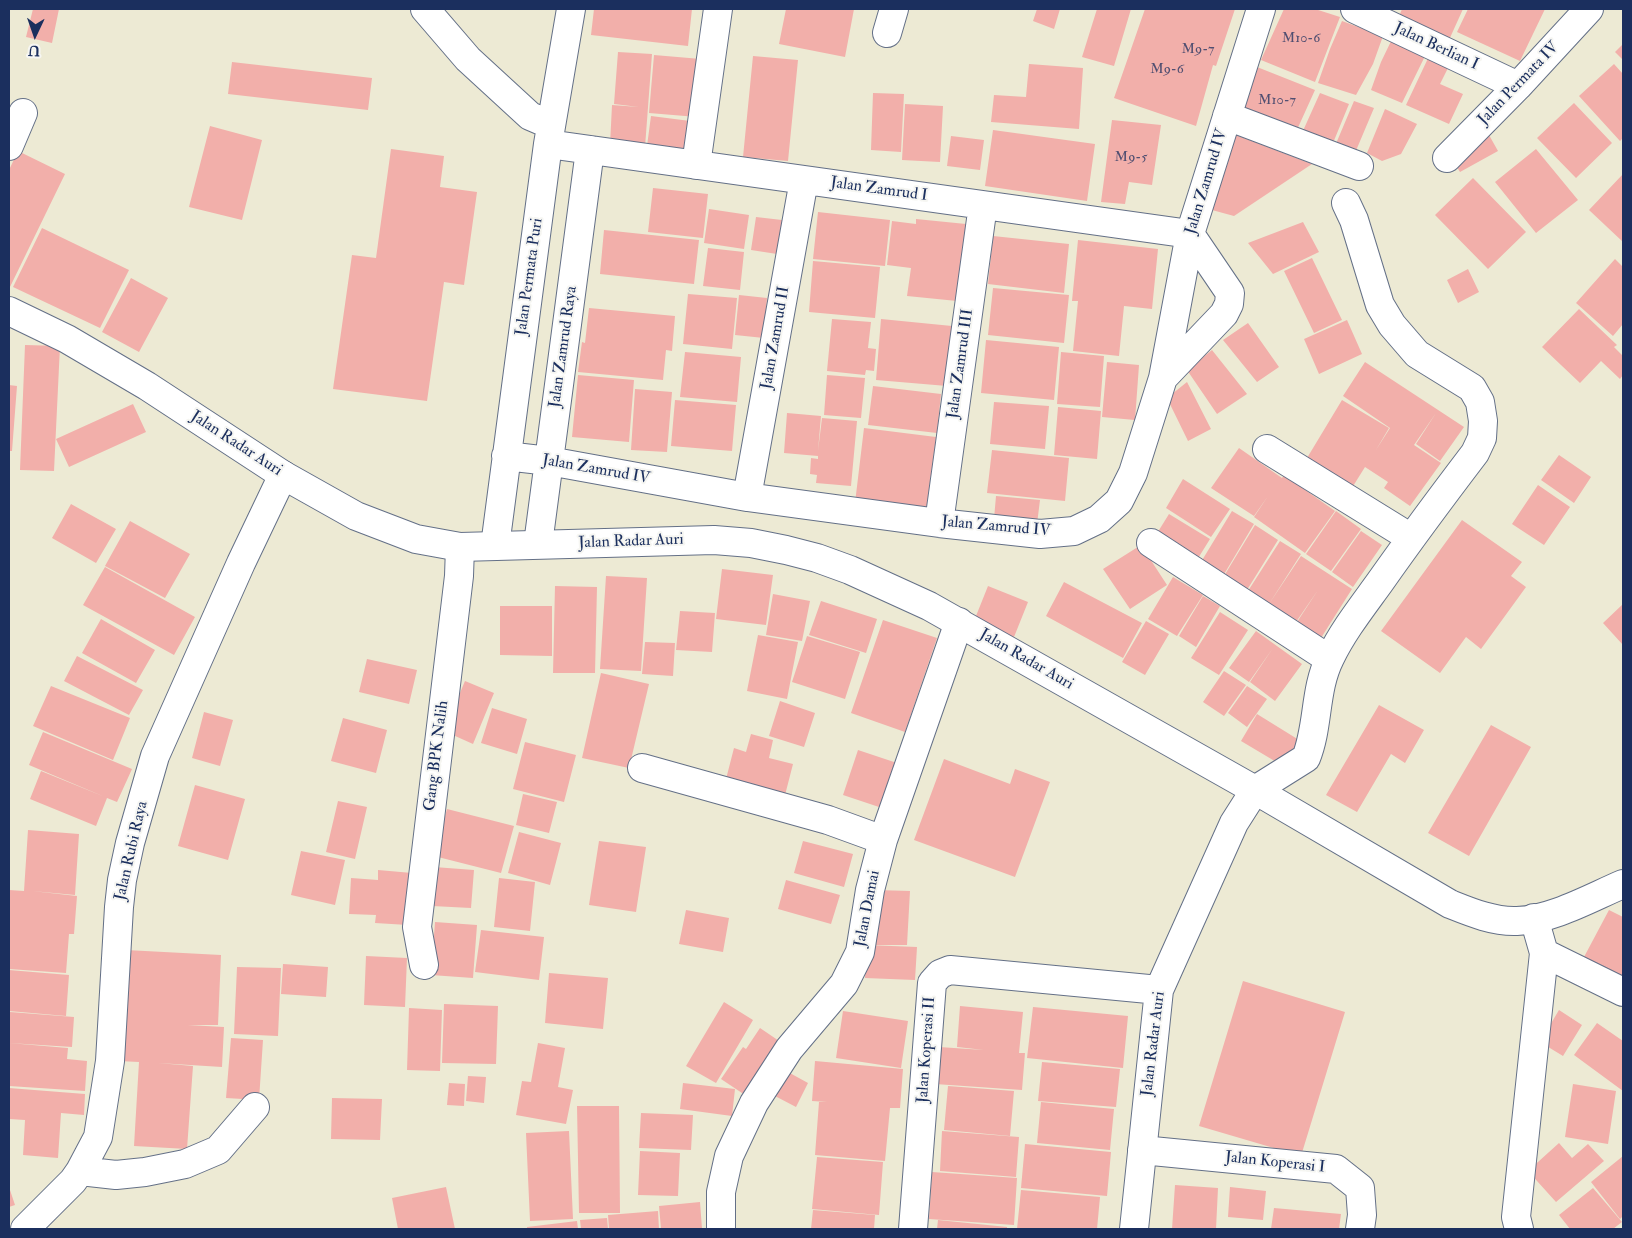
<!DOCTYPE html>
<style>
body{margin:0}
#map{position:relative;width:1632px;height:1238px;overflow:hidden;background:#edead4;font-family:"IM FELL Double Pica",serif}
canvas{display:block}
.frame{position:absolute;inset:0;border:10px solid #1b2f5e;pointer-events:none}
.north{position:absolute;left:10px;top:10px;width:50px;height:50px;-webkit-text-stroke:4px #f6f6f2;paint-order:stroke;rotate:183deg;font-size:14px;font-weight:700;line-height:20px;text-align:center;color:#1b2f5e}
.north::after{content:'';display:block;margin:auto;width:18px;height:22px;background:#1b2f5e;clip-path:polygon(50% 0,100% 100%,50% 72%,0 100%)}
</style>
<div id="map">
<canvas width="1632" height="1238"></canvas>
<div class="frame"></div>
<div class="north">U</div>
</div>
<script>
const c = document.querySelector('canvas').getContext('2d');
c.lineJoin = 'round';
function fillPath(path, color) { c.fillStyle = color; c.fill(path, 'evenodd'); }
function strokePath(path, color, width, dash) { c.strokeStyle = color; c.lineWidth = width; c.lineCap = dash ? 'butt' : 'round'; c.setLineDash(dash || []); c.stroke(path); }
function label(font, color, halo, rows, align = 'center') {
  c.font = font + ' "IM FELL Double Pica",serif'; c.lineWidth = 4; c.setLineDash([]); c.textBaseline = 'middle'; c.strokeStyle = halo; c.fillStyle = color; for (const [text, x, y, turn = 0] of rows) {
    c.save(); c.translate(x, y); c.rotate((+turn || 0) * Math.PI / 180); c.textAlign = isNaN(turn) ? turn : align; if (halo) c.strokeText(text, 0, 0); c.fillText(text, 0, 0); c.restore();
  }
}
const building = new Path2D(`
 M33 9H59L52 43 26 37Z
 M594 9H692L688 46 591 35Z
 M786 9H854L845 57 779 44Z
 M1037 9H1060L1054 29 1033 21Z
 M1097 9H1131L1114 66 1082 57Z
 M1145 9H1235L1216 66 1213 65 1196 126 1114 98Z
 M1284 9H1315L1340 17 1315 82 1261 60Z
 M1402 9H1463L1449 40 1398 19Z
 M1468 9H1545L1520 61 1457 32Z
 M1342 21 1383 36 1373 64 1356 95 1318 83 1330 49Z
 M1394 35 1428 50 1402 103 1371 90 1381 62Z
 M1623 44V60L1615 52Z
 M618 52 652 54 645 147 610 145 612 105 639 107 614 104Z
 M1431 52 1451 62 1440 84 1463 94 1449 124 1406 105Z
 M654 55 701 59 697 117 649 113Z
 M753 56 798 60 788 161 743 157Z
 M232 62 372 78 368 110 228 94Z
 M1029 64 1083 68 1079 129 991 122 994 95 1026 97Z
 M1614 64 1623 74V138L1620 141 1579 96Z
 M1257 67 1315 90 1296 132 1241 112Z
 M873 93 904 94 901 152 871 150Z
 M1320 93 1349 104 1333 143 1302 133Z
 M1354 101 1374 108 1355 153 1335 146Z
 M1574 103 1612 143 1576 178 1537 138Z
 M905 104 943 106 940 162 902 160Z
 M1385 109 1417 124 1401 154 1382 161 1367 153Z
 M651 116 698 122 694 151 647 146Z
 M1112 120 1161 125 1152 185 1129 182 1125 204 1101 202Z
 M210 126 262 140 242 220 189 207Z
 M993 130 1095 144 1087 201 985 186Z
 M1236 135 1312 164 1234 216 1212 210Z
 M1489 135 1498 151 1460 172 1450 156Z
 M951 136 984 140 980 170 947 166Z
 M391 149 444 156 440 187 477 192 464 285 444 282 427 401 333 389 352 255 376 258Z
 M1536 149 1578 200 1536 233 1495 182Z
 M18 151 65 174 9 289V170Z
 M1623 174V242L1589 210Z
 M1473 178 1526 232 1488 269 1435 215Z
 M653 188 708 194 703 238 648 232Z
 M709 209 749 215 744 249 704 243Z
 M818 212 890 220 885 266 813 259Z
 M756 217 782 220 777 254 751 250Z
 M916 219 966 224 957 301 907 296 911 268 887 265 892 221 916 224Z
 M1303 222 1319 252 1273 274 1248 243Z
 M42 228 129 270 100 328 13 287Z
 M604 230 699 240 694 284 600 274Z
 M993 236 1069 244 1064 293 988 284Z
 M1078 240 1158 249 1152 309 1124 306 1119 356 1073 351 1078 301H1072Z
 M708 248 744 252 740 290 703 286Z
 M1312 258 1342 320 1314 333 1284 271Z
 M1615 259 1623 267V324L1613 336 1576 303Z
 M813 261 880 267 875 318 809 312Z
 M1468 269 1479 292 1458 303 1447 280Z
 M131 278 168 298 139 352 102 332Z
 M993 288 1069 295 1064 343 988 335Z
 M688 294 737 298 732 349 683 344Z
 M739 295 767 298 764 338 735 335Z
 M589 308 675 316 672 351 666 350 663 380 578 372 582 342 585 343Z
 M1579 309 1617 345 1614 347 1623 356V375L1620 379 1601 361 1580 383 1542 347Z
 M832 319 871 322 868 348 876 349 874 371 866 370 865 375 827 371Z
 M881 319 952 326 947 386 876 380Z
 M1347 320 1362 354 1319 374 1304 339Z
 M1248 323 1279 367 1257 382 1223 340Z
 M986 340 1059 347 1054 400 981 393Z
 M25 345 60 346 54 471 20 470Z
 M1212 350 1247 394 1217 414 1187 370Z
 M685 352 741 357 737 402 680 397Z
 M1061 352 1104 356 1100 407 1057 404Z
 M1107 362 1139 365 1135 420 1102 417Z
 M1365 362 1464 427 1440 461 1416 444 1436 413 1414 445 1441 463 1410 506 1384 488 1388 482 1365 467 1350 491 1304 463 1342 400 1389 428 1376 450 1390 428 1343 396Z
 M578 375 634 380 629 442 572 437Z
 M827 375 865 378 861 418 824 415Z
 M1187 382 1211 429 1188 441 1167 398Z
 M9 385 17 386 12 451H9Z
 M873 386 941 394 937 433 868 425Z
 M635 389 672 392 667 452 631 450Z
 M675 400 736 405 732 451 671 446Z
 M994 402 1049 406 1045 449 990 444Z
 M133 404 146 432 69 467 56 439Z
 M1058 407 1101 411 1097 459 1054 455Z
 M787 413 821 416 818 451 822 418 857 421 851 486 816 483 817 475 810 474 811 458 818 459V456L784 453Z
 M864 428 936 437 926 512 855 503Z
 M1239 448 1282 478 1284 475 1335 511 1305 553 1254 517 1268 496 1254 516 1211 488Z
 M992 450 1069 458 1065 501 987 493Z
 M1559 455 1591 477 1574 503 1541 480Z
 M1183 479 1230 509 1211 537 1166 508Z
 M1538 485 1570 507 1544 545 1512 524Z
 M996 496 1040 500 1037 524 994 519Z
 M71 504 116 529 96 563 52 538Z
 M1232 511 1254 524 1223 576 1201 562Z
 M1336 511 1361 529 1331 571 1306 554Z
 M1169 514 1210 539 1192 568 1151 543Z
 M1462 520 1522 562 1511 576 1526 587 1481 649 1466 637 1440 673 1381 631Z
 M130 521 190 554 165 598 105 566Z
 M1255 525 1278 540 1247 590 1224 576Z
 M1361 531 1382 545 1353 587 1332 572Z
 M1280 541 1301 554 1269 604 1248 591Z
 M1141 545 1167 585 1130 609 1103 569Z
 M1301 556 1352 589 1321 638 1297 622 1318 590 1296 622 1269 604Z
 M105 567 195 617 174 655 83 605Z
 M722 569 773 575 766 625 716 619Z
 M606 576 647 578 641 671 600 669Z
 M1173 577 1203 595 1177 636 1148 619Z
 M1064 582 1142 623 1123 658 1046 616Z
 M555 586 597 587 595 673H553Z
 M988 586 1028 602 1014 637 974 621Z
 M773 594 810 601 802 641 766 635Z
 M1203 596 1220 606 1196 647 1179 636Z
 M821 601 877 619 866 653 809 635Z
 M1623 604V645L1603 623Z
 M500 606H552V656L500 655Z
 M680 611 715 613 712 652 676 650Z
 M1220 612 1248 630 1219 675 1191 658Z
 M101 619 155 650 136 683 82 653Z
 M883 620 937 638 905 732 851 713Z
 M1146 621 1169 634 1145 675 1122 662Z
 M1256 631 1302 664 1275 701 1250 682 1273 648 1249 682 1229 668Z
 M758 635 798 642 787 699 747 691Z
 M807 636 860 652 845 699 792 682Z
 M645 642 675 643 673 676 642 674Z
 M77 656 143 690 129 715 64 681Z
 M367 659 417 670 409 704 359 692Z
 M1224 671 1246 685 1224 716 1203 702Z
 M601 673 649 684 629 768 582 758Z
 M465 681 494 693 473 744 444 731Z
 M51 686 130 718 113 760 33 726Z
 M1247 686 1267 699 1247 727 1228 713Z
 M780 701 815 713 804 747 769 736Z
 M1379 705 1424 730 1405 763 1391 754 1357 812 1326 795Z
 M492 708 527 719 517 754 481 743Z
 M204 712 233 720 220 766 192 758Z
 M1257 714 1299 740 1283 766 1241 741Z
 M343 718 387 730 376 773 331 761Z
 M1491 725 1531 747 1469 856 1428 833Z
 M43 732 132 769 117 802 107 798 96 826 30 799 41 771 105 797 29 765Z
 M751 734 773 740 769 758 793 764 784 799 725 783 734 748 746 752Z
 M525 742 576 755 564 802 513 789Z
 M858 750 897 763 882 808 843 795Z
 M944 759 1010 784 1015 769 1050 782 1015 877 914 840Z
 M195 785 245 799 228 860 178 846Z
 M523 794 557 802 549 833 516 825Z
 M338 801 367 807 355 859 326 852Z
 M447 809 514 826 501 873 434 856Z
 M28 830 79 834 75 895 32 891 77 896 74 934H69L66 973 9 969V890L24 891Z
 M519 832 561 843 550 885 508 873Z
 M599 841 646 847 636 912 589 905Z
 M803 841 853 854 844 887 794 873Z
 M301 851 345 860 335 905 291 895Z
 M434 867 474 870 471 908 432 906Z
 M378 870 412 873 408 925 375 923 376 915 349 914 351 878 378 880Z
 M499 878 535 882 530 931 494 927Z
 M786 880 840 895 831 924 778 909Z
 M876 890 910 891 907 945H874Z
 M686 910 729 918 723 952 679 944Z
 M1609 910 1623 917V978L1584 957Z
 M435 922 477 925 473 978 431 975Z
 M481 930 544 937 539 980 475 972Z
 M866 945 917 947 915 980 865 978Z
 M126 950 221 955 218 1025H188L224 1027 222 1067 158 1063 193 1066 187 1149 134 1146 139 1062 118 1061Z
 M366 956 407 958 405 1007 364 1005Z
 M283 964 328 967 326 997 281 994Z
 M237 967 281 968 278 1036 234 1034Z
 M9 970 69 975 66 1016 9 1011Z
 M549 973 608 978 603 1029 545 1023Z
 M1243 981 1345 1012 1301 1156 1199 1126Z
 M724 1002 753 1020 716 1083 686 1066Z
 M444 1004 498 1006 496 1064 442 1063Z
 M960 1006 1023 1012 1019 1053H1025L1022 1090 935 1084 939 1047 984 1050 957 1047Z
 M1033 1007 1128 1016 1123 1068 1027 1058Z
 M409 1008 442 1010 440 1071 407 1070Z
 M1559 1010 1582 1025 1563 1056 1540 1042Z
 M843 1011 908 1021 901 1068 836 1058Z
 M10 1012 74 1017 72 1047 9 1043Z
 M1597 1023 1623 1041V1091L1574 1055Z
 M760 1028 785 1045 751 1099 721 1079 743 1047 746 1049Z
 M231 1038 263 1040 259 1100 226 1098Z
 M9 1043 68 1048 67 1059 87 1061 85 1091 9 1086Z
 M538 1043 565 1048 558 1087 573 1090 566 1124 516 1115 522 1081 531 1082Z
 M815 1061 903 1069 900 1108H890L885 1161 815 1155 819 1102H827L812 1101Z
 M1042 1062 1120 1069 1116 1107 1038 1101Z
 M788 1072 808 1083 796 1107 775 1096Z
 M468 1076 486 1077 484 1103 466 1101Z
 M449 1083 465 1084 464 1106 447 1105Z
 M683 1083 735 1089 732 1116 680 1109Z
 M1573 1084 1616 1091 1608 1144 1565 1137Z
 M948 1086 1014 1091 1010 1136 944 1130Z
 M9 1088 85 1094 84 1115 61 1113 58 1158 23 1155 25 1120 9 1119Z
 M332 1098 382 1099 380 1140 331 1139Z
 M1041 1102 1114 1109 1110 1150 1037 1143Z
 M577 1106H619L620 1213H579Z
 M641 1113 693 1115 691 1150 639 1148Z
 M569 1131 573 1219 530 1221 526 1133Z
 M942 1131 1019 1137 1016 1177 940 1171Z
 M1559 1143 1572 1158 1588 1144 1604 1161 1556 1202 1528 1171Z
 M1025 1144 1111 1152 1107 1196 1021 1188Z
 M640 1151 680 1153 678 1196 638 1195Z
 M1623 1156V1216L1620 1219 1591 1182Z
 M817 1157 883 1162 879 1215 812 1209Z
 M932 1172 1017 1178 1014 1225 929 1219Z
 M1175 1185 1218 1188 1216 1229H1172Z
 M9 1187 15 1205 9 1207Z
 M446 1187 455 1229H398L392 1198Z
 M1230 1187 1266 1191 1263 1220 1228 1217Z
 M1593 1188 1622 1222 1613 1229H1570L1559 1215Z
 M1021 1190 1100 1197 1097 1229H1017Z
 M700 1202 702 1229H661L659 1206Z
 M1274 1208 1341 1214 1339 1229H1271Z
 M813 1210 875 1215 874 1229H811Z
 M658 1211 659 1229H609L608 1215Z
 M607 1218 608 1229H581L580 1220Z
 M938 1220 1007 1227V1229H937Z
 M577 1221 578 1229H527V1227Z`);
const minor = new Path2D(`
 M425 9 468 59 530 116 551 125
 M1355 9 1518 86
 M887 33 894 9
 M1227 116 1359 166
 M548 144 1190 234
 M9 146 23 113
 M1447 158 1518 86 1589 9
 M696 165 718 9
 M1163 378 1224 314 1229 304 1230 293 1190 234
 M1267 449 1411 538
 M506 456 549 461 747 497 939 523 1040 534 1074 531 1099 519 1119 501 1133 473 1163 378 1190 234 1261 9
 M747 497 804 180
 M939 523 983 205
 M1151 543 1329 659
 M538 544 590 150
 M495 546 548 144 571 9
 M642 768 828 820 883 840
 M1544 953 1623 992
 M424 965 417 927 459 576 460 547
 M1142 1150 1336 1169 1360 1188 1362 1215 1360 1229
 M80 1171 116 1175 145 1172 185 1164 218 1150 255 1107
 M25 1229 73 1181 80 1171 98 1137 110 1061 119 907 122 880 130 843 155 756 241 563 283 475
 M721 1229V1192L729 1156 754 1103 789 1049 844 984 860 952 870 890 883 840 959 622
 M913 1229 932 983 940 974 950 970 1159 990
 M1134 1229 1159 990 1234 823 1255 790 1306 758C1319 726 1314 690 1330 658 1343 631 1362 607 1380 582 1411 538 1443 495 1475 453L1482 438 1483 421 1480 402 1472 388 1417 354 1392 325 1380 305 1354 220 1346 203
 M1519 1229 1516 1217 1544 953 1534 918`);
const major = new Path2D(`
 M9 311 67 339 147 386 283 475 356 516 416 539 460 547 714 540 751 543 786 550 817 558 850 570 929 606 1255 790 1450 904C1470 912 1494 922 1517 921 1552 920 1592 897 1623 884`);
const numberNames = [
 ["M10-6",1301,39],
 ["M9-7",1198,50],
 ["M9-6",1167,70],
 ["M10-7",1277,101],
 ["M9-5",1131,158]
];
const streetNames = [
 ["Jalan Berlian I",1436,47,25],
 ["Jalan Permata IV",1519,84,-46],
 ["Jalan Zamrud IV",1207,182,-73],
 ["Jalan Zamrud I",879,190,8],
 ["Jalan Permata Puri",530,277,-82],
 ["Jalan Zamrud II",776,338,-80],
 ["Jalan Zamrud Raya",564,347,-82],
 ["Jalan Zamrud III",961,364,-82],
 ["Jalan Radar Auri",236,444,33],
 ["Jalan Zamrud IV",596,470,10],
 ["Jalan Zamrud IV",996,527,5],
 ["Jalan Radar Auri",631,542,-2],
 ["Jalan Radar Auri",1026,660,30],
 ["Gang BPK Nalih",437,756,-83],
 ["Jalan Rubi Raya",132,851,-77],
 ["Jalan Damai",868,909,-79],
 ["Jalan Radar Auri",1154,1044,-83],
 ["Jalan Koperasi II",927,1050,-86],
 ["Jalan Koperasi I",1275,1163,6]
];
fillPath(building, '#f2afaa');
strokePath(minor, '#647087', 30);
strokePath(major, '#647087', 30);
strokePath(minor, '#fff', 28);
strokePath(major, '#fff', 28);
label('14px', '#514f71', null, numberNames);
label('16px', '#1b2f5e', '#f6f6f2', streetNames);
</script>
